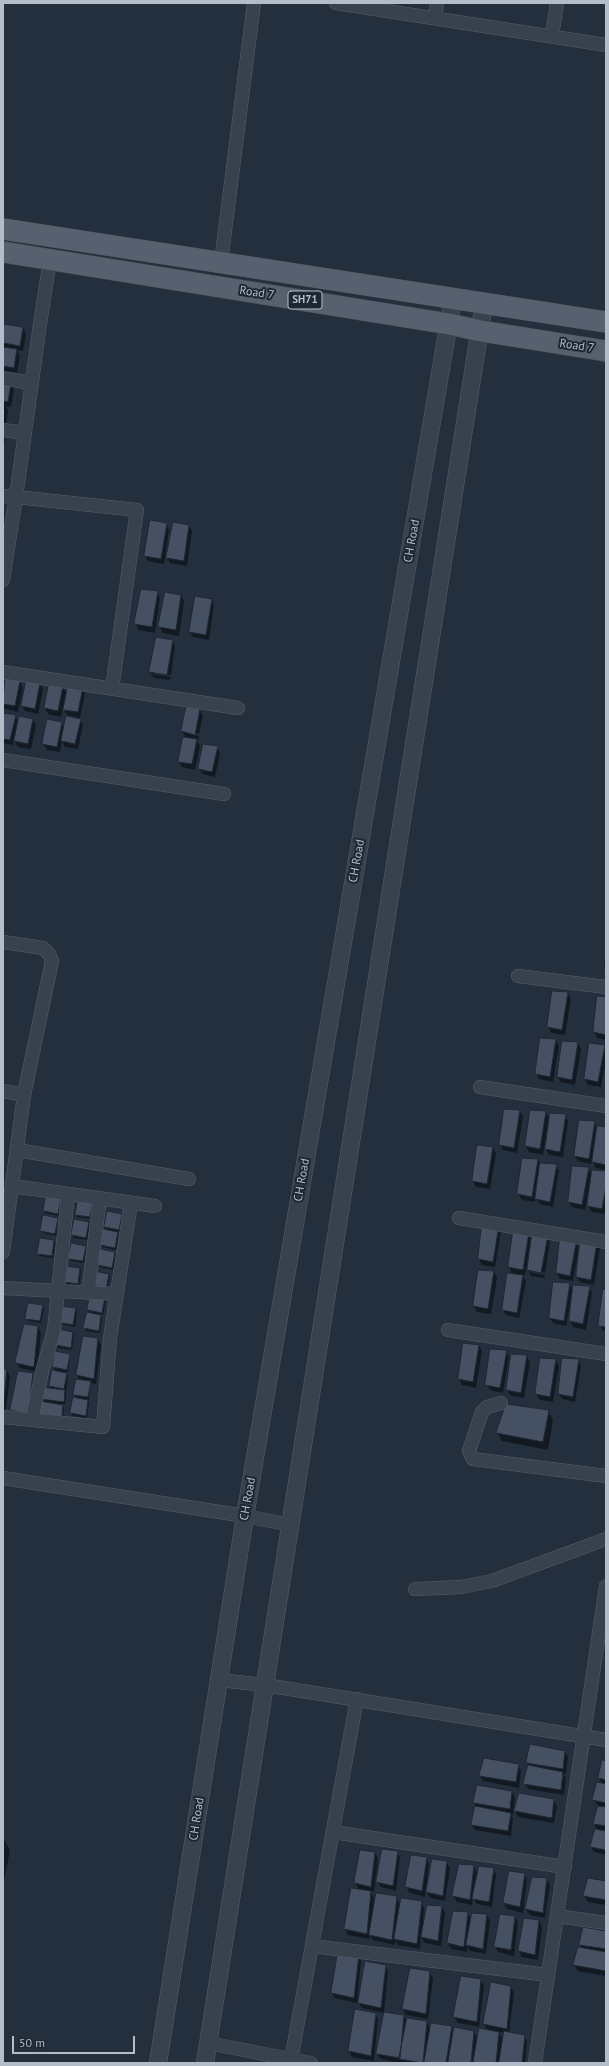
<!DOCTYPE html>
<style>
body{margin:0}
#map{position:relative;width:609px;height:2066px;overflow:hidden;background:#242f3e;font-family:"PT Sans",sans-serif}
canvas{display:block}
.frame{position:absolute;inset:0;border:4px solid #b4bcc9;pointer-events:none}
.scale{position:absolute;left:12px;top:2036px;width:123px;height:18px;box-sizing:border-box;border:2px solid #b4bcc9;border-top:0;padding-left:5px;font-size:12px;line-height:14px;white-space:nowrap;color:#b4bcc9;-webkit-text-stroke:3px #1d2633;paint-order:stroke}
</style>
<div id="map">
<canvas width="609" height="2066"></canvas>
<div class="frame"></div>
<div class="scale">50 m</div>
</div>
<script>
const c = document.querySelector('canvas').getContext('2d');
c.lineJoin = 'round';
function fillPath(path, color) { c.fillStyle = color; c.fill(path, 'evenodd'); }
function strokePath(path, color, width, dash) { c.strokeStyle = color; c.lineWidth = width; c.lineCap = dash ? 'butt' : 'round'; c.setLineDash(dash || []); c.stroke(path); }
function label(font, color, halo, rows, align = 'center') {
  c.font = font + ' "PT Sans",sans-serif'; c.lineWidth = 4; c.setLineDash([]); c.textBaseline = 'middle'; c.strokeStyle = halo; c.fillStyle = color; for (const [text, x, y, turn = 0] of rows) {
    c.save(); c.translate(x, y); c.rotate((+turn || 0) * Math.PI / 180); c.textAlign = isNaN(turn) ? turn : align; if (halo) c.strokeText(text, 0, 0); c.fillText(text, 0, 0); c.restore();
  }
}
const shadow = new Path2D(`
 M3 325 22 328 26 333 23 351 17 350 20 356 17 373 3 371Z
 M3 383 10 384 14 389 11 407 6 406 8 411 5 429 3 428Z
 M3 436 5 439 3 451Z
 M166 524 169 530 164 564 148 561 145 556Z
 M189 526 192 531 187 566 170 563 167 557Z
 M142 590 157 592 160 598 155 633 139 630 136 624Z
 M166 593 181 595 184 601 179 636 163 633 160 627Z
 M211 600 214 605 209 640 193 637 190 631Z
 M172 640 175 646 171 675 153 672V674L171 677 170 680 154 678 150 672Z
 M6 680 20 682 23 688 18 712 5 709 3 705Z
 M40 684 43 690 38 714 25 711 22 706Z
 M63 687 67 694 82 688 85 694 80 718 67 715 63 708 61 717 48 714 45 708Z
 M200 710 203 716 199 734 185 731V733L199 736 198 740 196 739 200 746 195 770 182 767 179 761 186 738 182 731Z
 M3 714 15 716 19 722 33 720 36 725 31 749 18 747 14 740 13 745 3 743Z
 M80 720 83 725 78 749 65 747 62 741 60 752 47 750 43 744 61 723 65 728Z
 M217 747 220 753 215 777 202 774 199 768Z
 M606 954V969L604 966Z
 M568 993 571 999 565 1035 552 1033 548 1027Z
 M598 997 606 998V1040L597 1038 594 1032Z
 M556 1040 559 1046 553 1082 539 1079 536 1073Z
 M578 1043 581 1049 575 1085 561 1082 558 1077Z
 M604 1045 606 1061 601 1087 588 1085 585 1079Z
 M520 1111 523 1117 517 1153 503 1150 500 1144Z
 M546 1112 550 1120 565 1115 568 1121 563 1157 549 1155 546 1149 547 1142H545L543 1155 529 1152 526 1146Z
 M594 1122 597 1127 606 1128V1170L596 1168 592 1160 591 1164 578 1161 575 1156Z
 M493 1148 496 1153 490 1189 476 1187 473 1181Z
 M538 1160 540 1164 556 1165 559 1171 553 1207 540 1204 536 1198 535 1202 522 1200 518 1194Z
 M588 1168 592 1175 606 1172 605 1214 592 1212 588 1206 590 1193H588L585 1210 572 1207 569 1201Z
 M60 1199 61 1201 59 1216 45 1213 44 1211Z
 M92 1202 93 1205 91 1219 77 1217 76 1215Z
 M121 1215 122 1217 120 1232 116 1231 119 1235 116 1250 102 1247 101 1245 107 1231 105 1227Z
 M58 1219 59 1221 57 1236 43 1233 42 1231Z
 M88 1223 90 1225 87 1240 74 1238 72 1235Z
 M483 1224 501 1231 495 1267 482 1265 479 1259Z
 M528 1233 532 1239 547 1236 550 1242 545 1273 530 1270V1272L545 1275 544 1278 531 1276 527 1268 525 1275H522L526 1281 519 1318 506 1315 503 1309 519 1274 512 1273 509 1267Z
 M576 1239 581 1247 596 1243 600 1248 594 1285 580 1282 577 1277 580 1254 578 1253 573 1281 560 1279 557 1273Z
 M54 1241 55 1244 53 1258 39 1256 38 1253Z
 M85 1246 87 1249 84 1263 71 1261 69 1259Z
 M114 1253 116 1255 113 1270 100 1267 98 1265Z
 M80 1269 81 1272 79 1286 65 1284 64 1282Z
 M494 1272 497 1278 491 1314 477 1312 474 1306Z
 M109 1275 110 1277 107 1292 94 1290Z
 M569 1284 574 1292 589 1287 592 1293 586 1330 573 1327 570 1321 573 1300 571 1299 566 1326 553 1323 550 1318Z
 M606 1291V1332L603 1331 600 1325Z
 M104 1298 106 1300 103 1315 100 1314 102 1319 100 1333 86 1331 85 1328 91 1314 88 1310Z
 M42 1306 44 1309 41 1323 28 1321 26 1318Z
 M76 1309 77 1312 75 1327 61 1324 59 1322Z
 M38 1327 41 1333 37 1372 20 1368 17 1363Z
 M73 1333 74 1335 72 1350 58 1348 57 1345Z
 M98 1339 101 1345 96 1384 90 1383 89 1400 86 1399 89 1403 87 1418 73 1416 71 1413 74 1399H76L74 1395 80 1381 77 1375Z
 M479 1346 482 1351 476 1388 462 1385 459 1379Z
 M506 1351 509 1357 503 1393 490 1390 487 1384Z
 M69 1355 70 1357 68 1372H65L68 1376 65 1404H61L64 1408 63 1419 40 1416 41 1399 52 1389 50 1386 56 1372 53 1367Z
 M512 1355 527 1356 530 1362 524 1398 511 1396 507 1390Z
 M541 1359 556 1360 559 1366 553 1402 540 1400 536 1394Z
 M578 1360 581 1366 575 1402 562 1399 559 1394Z
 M3 1370H7L10 1376 6 1410 3 1409Z
 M19 1372 32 1374 35 1380 31 1420 14 1416 11 1410Z
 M548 1411 553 1420 548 1450 502 1441 497 1432Z
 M565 1752 568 1757 566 1774H563L566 1778 564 1795 528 1789 525 1784 529 1766 527 1763Z
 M606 1762V1855L594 1852 591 1847 598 1831 594 1824 599 1806 593 1800 602 1784 599 1778Z
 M518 1765 521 1771 519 1788 483 1781 480 1776Z
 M512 1792 515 1797 513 1815 510 1814 513 1819 511 1836 475 1830 472 1824 476 1807 474 1803Z
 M519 1794 553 1800 557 1806 554 1823 518 1817 515 1811Z
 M3 1838 10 1850 3 1887Z
 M397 1852 400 1857 396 1891 381 1887 377 1881Z
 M375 1853 378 1858 374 1892 370 1891 374 1898 373 1907 396 1897 399 1903V1909L421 1902 424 1908 423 1923H424L442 1907 445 1913 441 1946 425 1943 421 1937 420 1949 398 1945 396 1940 395 1945 373 1940 370 1935V1939L348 1935 345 1929 359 1890 355 1882Z
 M426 1858 429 1863 427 1882 446 1862 450 1868 445 1901 430 1898 426 1890 425 1897 410 1893 406 1887Z
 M473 1866 478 1874 493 1869 496 1874 492 1907 477 1904 473 1898 472 1905 457 1902 453 1896Z
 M510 1872 524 1874 527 1879 523 1913 507 1909 504 1903Z
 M546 1879 550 1885 545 1918 530 1915 526 1909Z
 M606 1882V1905L588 1902 584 1896Z
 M467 1913 472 1921 487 1915 490 1921 486 1954 470 1951 467 1946V1952L451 1949 448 1943Z
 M515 1917 518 1922 514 1956 498 1952 495 1946Z
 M539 1921 542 1927 538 1960 522 1957 519 1951Z
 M606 1932V1976L578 1971 574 1965 582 1949 580 1945Z
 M358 1956 361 1961 357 2003 335 1998 332 1993Z
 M385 1966 388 1971 384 2013 362 2008 359 2003Z
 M429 1972 433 1978 428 2019 406 2015 403 2009Z
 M480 1980 484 1986 479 2027 458 2023 454 2017Z
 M511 1987 514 1993 509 2033 524 2036 527 2042 525 2063H397L381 2059 377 2054 403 2016 407 2022H427L431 2030 451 2027 454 2032H474L478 2039 488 2031 484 2024ZM498 2032 505 2033 504 2041Z
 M375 2014 378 2019 374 2061 352 2057 349 2051Z`);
const building = new Path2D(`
 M3 324 23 327 20 346 3 343Z
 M3 347 17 349 14 368 3 366Z
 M3 382 11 383 8 402 3 401Z
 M150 520 167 523 161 559 144 556Z
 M173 522 189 525 184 561 166 558Z
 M141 589 158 591 152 627 134 624Z
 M165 592 181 595 176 630 158 627Z
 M195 596 212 599 206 635 189 632Z
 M156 637 173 640 167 675 149 672Z
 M5 678 20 681 15 706 3 704Z
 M26 681 40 683 35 709 21 706Z
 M49 683 63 686 58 711 44 708Z
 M68 685 83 687 78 712 63 710Z
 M186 707 200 709 195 735 181 731Z
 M3 713 16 715 10 740 3 739Z
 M19 716 33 719 28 744 14 741Z
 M66 716 81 719 75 744 61 741Z
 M47 719 62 722 57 747 42 744Z
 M183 737 197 739 192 764 178 762Z
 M203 744 218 746 212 772 198 769Z
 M552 991 568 992 562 1030 547 1027Z
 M597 996 606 997V1035L593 1032Z
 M540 1038 556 1039 550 1077 535 1074Z
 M562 1041 578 1042 572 1080 557 1077Z
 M589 1043 605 1045 598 1082 584 1079Z
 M504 1109 520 1110 514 1148 499 1145Z
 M530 1110 546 1111 540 1149 525 1146Z
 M550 1113 566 1114 560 1152 545 1149Z
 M579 1120 595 1121 589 1159 574 1156Z
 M597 1126 606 1127V1165L592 1162Z
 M477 1145 493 1147 487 1184 472 1181Z
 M522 1158 538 1159 532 1197 517 1194Z
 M540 1163 557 1164 550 1202 535 1199Z
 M572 1166 589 1167 582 1205 568 1202Z
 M592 1170 606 1171V1186L602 1209 587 1206Z
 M46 1195 61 1198 58 1214 43 1211Z
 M78 1199 93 1201 90 1217 75 1215Z
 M107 1211 122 1214 119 1230 104 1227Z
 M43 1215 58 1218 55 1234 40 1231Z
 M74 1219 89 1222 86 1238 71 1235Z
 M482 1223 499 1225 493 1262 478 1259Z
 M103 1229 118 1232 115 1248 100 1245Z
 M513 1231 529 1232 523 1270 508 1267Z
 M532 1234 548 1235 541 1273 527 1270Z
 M560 1237 577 1238 570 1276 556 1273Z
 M40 1238 54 1240 52 1256 37 1254Z
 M580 1241 597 1242 591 1280 576 1277Z
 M71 1243 86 1246 83 1261 68 1259Z
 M100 1249 115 1252 112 1268 97 1265Z
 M65 1266 80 1268 78 1284 63 1282Z
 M478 1270 494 1271 488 1309 473 1306Z
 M94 1271 109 1274 106 1290 91 1287Z
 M507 1273 523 1275 517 1313 502 1310Z
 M553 1282 570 1283 564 1321 549 1318Z
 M573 1285 590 1286 583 1324 569 1321Z
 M603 1289 606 1290V1327L598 1326Z
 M90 1294 105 1297 102 1313 87 1310Z
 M28 1303 43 1305 40 1321 25 1319Z
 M61 1306 76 1308 73 1325 58 1322Z
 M87 1312 101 1315 99 1331 83 1328Z
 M24 1324 38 1326 34 1367 15 1363Z
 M58 1329 73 1332 71 1348 56 1345Z
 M83 1336 98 1338 94 1379 76 1375Z
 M463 1343 479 1345 473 1382 458 1379Z
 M490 1349 507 1350 500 1388 485 1385Z
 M55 1351 70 1354 67 1370 52 1367Z
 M511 1354 527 1355 521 1393 506 1390Z
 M540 1358 556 1359 550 1397 535 1394Z
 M562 1358 579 1359 573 1397 558 1394Z
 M3 1369H7L3 1408Z
 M52 1370 67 1373 64 1389 49 1386Z
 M18 1371 33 1373 28 1414 10 1410Z
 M76 1379 91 1381 88 1397 73 1395Z
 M41 1387 65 1390 64 1402 40 1399Z
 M73 1397 88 1400 86 1416 70 1413Z
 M40 1401 63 1405 62 1417 38 1414Z
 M506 1404 549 1410 543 1442 496 1433Z
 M530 1744 565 1751 563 1769 526 1763Z
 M484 1758 519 1764 516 1782 479 1776Z
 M602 1760 606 1761V1780L598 1778Z
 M528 1765 563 1772 561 1790 523 1784Z
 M597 1782 606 1784V1803L592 1800Z
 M477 1785 512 1791 510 1809 473 1803Z
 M519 1793 554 1799 552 1818 514 1811Z
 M475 1806 511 1813 508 1831 471 1825Z
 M598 1806 606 1807V1826L593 1824Z
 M595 1829 606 1831V1850L590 1847Z
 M382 1849 398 1851 393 1886 376 1882Z
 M360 1850 375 1852 371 1887 354 1883Z
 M411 1855 427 1857 422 1891 405 1887Z
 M432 1859 447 1861 443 1896 426 1892Z
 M459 1864 474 1865 470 1900 452 1896Z
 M479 1866 494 1868 489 1902 472 1899Z
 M509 1871 525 1873 520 1907 503 1903Z
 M532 1877 547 1878 543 1913 525 1909Z
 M588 1878 606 1881V1900L583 1896Z
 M351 1888 371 1891 367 1934 344 1929Z
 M376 1893 397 1896 392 1940 369 1935Z
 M401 1898 422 1901 417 1944 394 1939Z
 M427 1905 442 1906 438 1941 421 1937Z
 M453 1911 468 1912 464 1947 447 1943Z
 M472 1913 487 1914 483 1949 466 1945Z
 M500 1914 515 1916 511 1950 494 1947Z
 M524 1918 539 1920 535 1955 518 1951Z
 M583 1927 606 1931V1949L579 1945Z
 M578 1947 606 1952V1971L573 1965Z
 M338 1951 359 1955 354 1998 331 1993Z
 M365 1961 386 1965 381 2008 358 2003Z
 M410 1968 430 1971 426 2014 402 2009Z
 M461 1976 481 1979 477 2022 453 2017Z
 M491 1982 511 1986 507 2029 483 2024Z
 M355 2009 376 2013 371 2056 348 2051Z
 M384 2012 404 2015 400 2058 376 2054Z
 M407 2018 427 2021 423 2063 399 2059Z
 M431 2023 452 2026 446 2063H424Z
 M454 2027 474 2031 471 2063H448Z
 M479 2028 499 2032 496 2063H473Z
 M504 2031 525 2035 522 2063H499Z`);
const minor = new Path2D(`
 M336 3 606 45
 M435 18 437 3
 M552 36 557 3
 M50 260 40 324 16 497 137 510 112 689
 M221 262 254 3
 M3 378 31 383
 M3 430 25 433
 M3 496 16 497 3 580
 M3 672 238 708
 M3 760 224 794
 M3 942 43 948 49 954 52 961 24 1095 3 1252
 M518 976 606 987
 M480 1087 606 1106
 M3 1091 24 1095
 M17 1150 189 1179
 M12 1186 155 1206
 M459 1218 606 1242
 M3 1288 117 1294
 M88 1293 100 1198
 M448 1330 606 1354
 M501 1403 487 1407 482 1412 469 1451 473 1459 606 1476
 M3 1417 103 1427 110 1338 131 1203
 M32 1420 42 1372 54 1330 68 1194
 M3 1478 245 1516 291 1525
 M415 1589 461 1587 492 1581 606 1539
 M219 1680 265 1685 606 1740
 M333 1832 565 1867
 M557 1916 606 1923
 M312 1946 548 1975
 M208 2043 311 2063
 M291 2060 357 1699
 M535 2063 606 1586`);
const tertiary = new Path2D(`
 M158 2063 245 1516 453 298
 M205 2063 484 303`);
const primary = new Path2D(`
 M3 229 606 322
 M3 252 449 324 481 331 606 351`);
const shields = [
 [305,300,34]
];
const shieldNames = [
 ["SH71",305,300]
];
const streetNames = [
 ["Road 7",257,293,9],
 ["Road 7",577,346,9],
 ["CH Road",412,541,-80],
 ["CH Road",357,861,-80],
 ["CH Road",302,1180,-80],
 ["CH Road",248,1499,-80],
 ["CH Road",197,1819,-81]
];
fillPath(shadow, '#0007');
fillPath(building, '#455162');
strokePath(building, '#1f2835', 1);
strokePath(minor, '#565f6c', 14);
strokePath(tertiary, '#565f6c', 18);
strokePath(primary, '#414a57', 22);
strokePath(minor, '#38414e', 13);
strokePath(tertiary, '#38414e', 17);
strokePath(primary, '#56606e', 21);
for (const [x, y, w] of shields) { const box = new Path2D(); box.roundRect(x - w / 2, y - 9, w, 18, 3); c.fillStyle = '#1d2633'; c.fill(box); strokePath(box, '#b4bcc9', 1); }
label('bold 11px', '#b4bcc9', null, shieldNames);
label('12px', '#b4bcc9', '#1d2633', streetNames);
</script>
